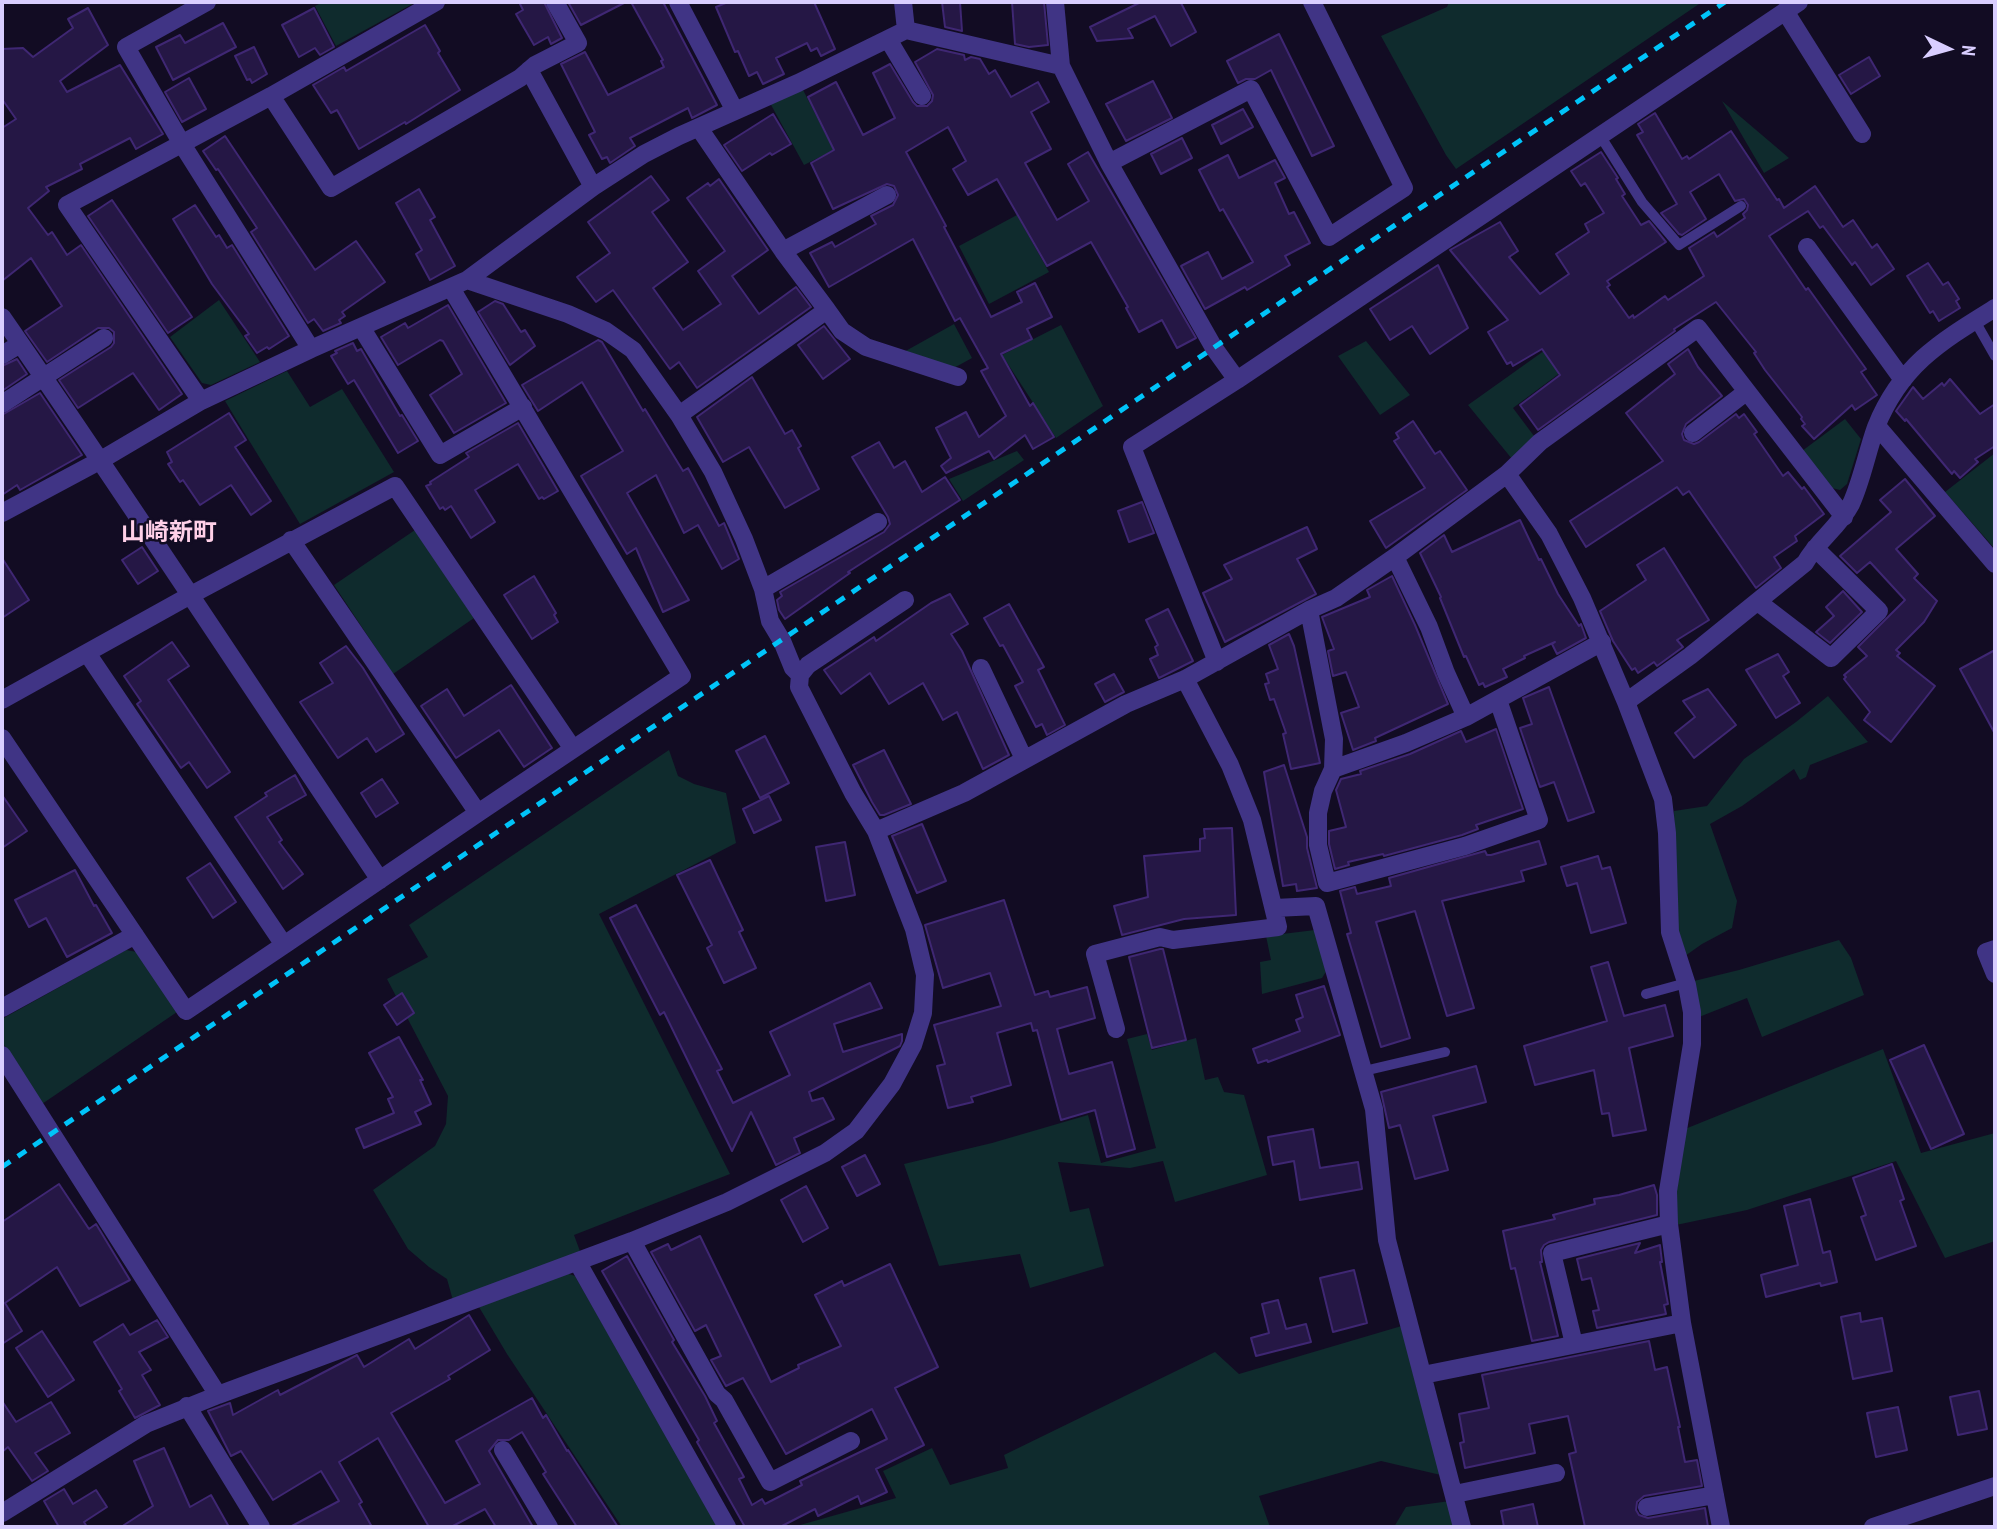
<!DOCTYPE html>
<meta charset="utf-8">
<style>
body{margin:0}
#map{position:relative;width:1997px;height:1529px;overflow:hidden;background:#120c23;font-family:"PT Sans Narrow",sans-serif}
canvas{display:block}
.frame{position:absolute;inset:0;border:4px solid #d9ceff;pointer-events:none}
.north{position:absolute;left:1913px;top:14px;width:70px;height:70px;-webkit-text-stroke:5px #120c23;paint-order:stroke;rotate:95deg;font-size:19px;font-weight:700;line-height:28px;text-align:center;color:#d9ceff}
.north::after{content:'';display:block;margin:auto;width:24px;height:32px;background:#d9ceff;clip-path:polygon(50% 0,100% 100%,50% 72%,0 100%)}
</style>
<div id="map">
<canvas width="1997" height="1529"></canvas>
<div class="frame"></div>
<div class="north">N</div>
</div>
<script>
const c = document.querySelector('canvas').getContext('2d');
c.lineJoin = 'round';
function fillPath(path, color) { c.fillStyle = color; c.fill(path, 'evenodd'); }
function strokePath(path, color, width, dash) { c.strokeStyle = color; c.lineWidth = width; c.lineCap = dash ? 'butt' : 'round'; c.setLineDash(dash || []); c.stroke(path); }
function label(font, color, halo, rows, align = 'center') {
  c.font = font + ' "PT Sans Narrow","Noto Sans JP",sans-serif'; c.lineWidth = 5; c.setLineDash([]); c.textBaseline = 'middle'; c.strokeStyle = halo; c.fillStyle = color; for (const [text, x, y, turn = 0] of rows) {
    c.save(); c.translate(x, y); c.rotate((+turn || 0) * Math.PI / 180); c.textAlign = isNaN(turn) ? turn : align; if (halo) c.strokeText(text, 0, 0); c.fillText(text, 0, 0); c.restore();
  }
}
const green = new Path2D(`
 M323 2H416L336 46 315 6Z
 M1449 2H1702L1456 169 1446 155 1381 36 1447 7Z
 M802 88 834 150 804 165 770 103Z
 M1722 101 1789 158 1764 173Z
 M1017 215 1049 272 989 304 959 246Z
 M219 300 260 362 211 385 202 383 170 337Z
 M954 324 972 358 952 369 902 353Z
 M1061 325 1103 406 1056 438 1002 355Z
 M1576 328 1592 349 1513 408 1534 436 1512 459 1468 405Z
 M1366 341 1410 395 1380 415 1338 356Z
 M287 371 310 407 342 389 394 472 300 524 225 401Z
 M1845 419 1861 439 1847 484 1840 490 1832 488 1802 451Z
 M1017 451 1024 460 963 501 949 479Z
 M1995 453V549L1945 492Z
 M415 530 474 618 393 674 334 585Z
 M1828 696 1868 742 1810 765 1806 777 1800 780 1794 769 1742 806 1710 824 1737 901 1732 928 1702 944 1685 956 1676 926 1674 811 1707 806 1744 759 1796 722Z
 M669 750 678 776 694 784 726 793 736 843 599 914 730 1174 574 1235 581 1254 454 1304 447 1279 429 1267 408 1249 373 1190 435 1146 446 1124 448 1096 387 979 428 957 409 925Z
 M1315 930 1327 970 1322 978 1262 994 1260 962 1271 960 1266 936Z
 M1839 940 1851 958 1864 995 1762 1037 1747 998 1699 1017 1694 981 1739 970Z
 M126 950 137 952 177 1012 42 1104 2 1042V1019Z
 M1147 1034 1152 1050 1196 1038 1205 1080 1218 1077 1224 1092 1244 1095 1267 1175 1175 1202 1163 1161 1130 1168 1058 1162 1070 1212 1089 1208 1104 1266 1030 1288 1020 1254 939 1266 904 1164 992 1143 1088 1115 1101 1163 1156 1148 1127 1039Z
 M1883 1049 1921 1153 1995 1133V1241L1945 1258 1896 1161 1747 1210 1676 1225V1196L1685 1129Z
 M566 1273 575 1276 719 1527H622L507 1354 479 1307Z
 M1405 1325 1445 1476 1381 1461 1259 1496 1270 1527H793L896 1498 883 1471 932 1448 950 1485 1008 1468 1004 1455 1215 1352 1239 1374Z
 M1450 1501 1456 1527H1394L1406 1507Z`);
const building = new Path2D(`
 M519 2H544L562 38 551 44 548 37 534 45 516 14 523 10Z
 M568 2H626L581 25Z
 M631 2H663L717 105 692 118 688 108 630 138 635 146 610 163 607 157 602 159 589 135 595 132 561 64 585 52 608 95 664 67 661 61 663 60Z
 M728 2H814L835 49 821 56 817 48 811 51 807 43 776 58 784 74 763 84 757 72 749 76 738 51 735 52 716 7Z
 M942 2H960L962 31 945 27Z
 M1012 2H1044L1048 45 1029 47 1015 44Z
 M1141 2H1182L1181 3 1196 32 1171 46 1155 16 1128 29 1133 38 1097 41 1090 27Z
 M88 8 108 45 60 81 67 92 120 65 163 134 136 149 130 138 80 164 82 169 46 187 49 191 28 208 48 235 52 232 67 255 81 245 182 394 159 410 133 373 78 408 59 380 111 347 114 343V332L109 328H98L47 362 25 331 62 306 31 258 2 281V128L16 119 2 99V49L23 48 33 57 73 28 68 19Z
 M314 8 334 47 320 55 315 48 299 57 282 25Z
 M223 23 236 47 173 80 156 47 180 35 185 43Z
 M425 25 440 51 438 53 460 90 406 124 405 122 359 149 337 110 331 113 313 85 344 67 346 71Z
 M1279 34 1334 146 1312 156 1271 70 1255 79H1246L1238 83 1227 61Z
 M254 47 267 74 252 83 250 79 247 80 235 56Z
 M937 49 964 55 965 60 971 57 980 59 989 74 995 70 1011 97 1038 82 1049 102 1031 112 1051 149 1025 163 1057 220 1089 201 1068 164 1088 152 1196 338 1177 348 1162 320 1139 332 1126 308 1128 307 1091 242 1047 266 997 179 968 195 953 169 966 161 948 127 906 152 946 226 944 227 991 317 1022 302 1017 292 1035 283 1052 317 1027 329 1032 339 1001 354 1030 406 1033 403 1054 437 1033 449 1025 435 994 459 989 451 946 473 941 466 951 458 936 428 966 412 979 437 1006 416 981 371 988 368 960 318 955 321 913 239 829 287 810 253 832 242 835 247 876 224 871 216 893 205 898 195 894 186 887 184 833 209 811 163 834 150 808 97 836 82 863 135 895 118 873 73 890 64 913 102 917 106H927L932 101 933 95 915 62Z
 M1869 57 1880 76 1851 94 1839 75Z
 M189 78 206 109 182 122 165 92Z
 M1153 81 1172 118 1126 141 1106 104Z
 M1243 109 1253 127 1221 144 1212 125Z
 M1655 113 1682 159 1687 156 1689 159 1731 131 1777 200 1779 199 1784 208 1815 186 1843 227 1853 220 1872 248 1877 244 1894 269 1871 285 1855 262 1852 265 1823 226 1820 228 1808 211 1769 236 1806 290 1808 288 1866 369 1861 372 1877 395 1855 410 1852 405 1814 439 1802 426 1805 424 1801 419 1802 417 1765 370 1754 353 1756 352 1716 302 1674 329 1675 331 1538 430 1520 405 1560 375 1542 349 1513 366 1511 362 1507 364 1488 332 1508 320 1450 250 1500 222 1518 251 1509 257 1540 294 1569 274 1556 254 1589 232 1585 224 1604 213 1585 183 1581 186 1571 171 1601 152 1618 178 1616 179 1625 194 1622 196 1641 225 1649 221 1666 242 1607 281 1610 285 1607 287 1629 318 1633 315 1634 318 1665 296 1668 300 1704 276 1689 248 1714 232 1717 237 1745 218 1743 214 1747 210 1748 205 1744 199 1735 201 1719 174 1690 192 1706 219 1682 235 1679 234 1661 213 1677 204 1637 135 1643 132 1638 124Z
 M773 114 791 144 772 155 770 153 742 171 724 145Z
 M225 136 315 270 356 241 385 282 342 312 345 316 339 320 341 323 323 331 314 319 308 323 251 232 257 228 218 169 216 170 203 151Z
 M1182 138 1192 158 1161 174 1151 154Z
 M1228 155 1239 178 1275 160 1285 178 1275 183 1289 214 1294 212 1310 243 1285 256 1290 265 1247 290 1245 287 1205 309 1181 266 1208 252 1222 279 1253 262 1223 209 1220 211 1199 170Z
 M651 176 669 200 652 212 688 262 653 288 683 330 721 304 698 271 725 251 687 198 708 183 710 186 719 179 768 250 732 276 759 314 796 287 811 307 697 388 679 362 670 369 613 290 596 302 577 277 610 253 588 222Z
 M419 189 435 217 430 220 455 266 430 280 416 254 422 250 396 203Z
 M112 200 192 317 168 333 88 216Z
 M195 205 216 237 219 235 227 248 232 245 289 336 269 349 267 347 257 353 245 336 249 334 212 284 173 219Z
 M1928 263 1943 285 1948 282 1959 299 1956 301 1960 308 1939 321 1933 311 1930 313 1907 276Z
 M1438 265 1468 328 1430 354 1412 326 1390 340 1370 309Z
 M495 301 503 304 521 332 525 330 535 346 510 365 478 312Z
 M448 305 506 403 454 433 430 395 462 374 443 341 440 340 398 365 381 337 405 323 408 328Z
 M824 326 850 359 823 379 798 345Z
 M598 340 602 342 643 411 645 409 683 471 688 468 719 526 724 523 739 559 722 569 698 525 684 533 656 475 627 493 689 600 663 612 636 548 627 554 581 476 623 451 582 382 538 411 522 385Z
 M353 343 357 351 361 349 400 416 402 415 418 441 398 453 354 380 348 384 331 356 337 353 335 351Z
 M1688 349 1698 367 1722 396 1686 424 1682 434 1684 440 1694 444 1699 442 1736 414 1739 418 1744 414 1757 432 1754 434 1783 476 1788 472 1802 489 1804 487 1824 514 1795 536 1797 541 1774 557 1781 568 1756 588 1689 491 1683 495 1677 487 1586 547 1570 521 1663 461 1626 413 1675 374 1668 364Z
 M17 359 27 374 2 391V366Z
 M752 377 785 434 792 430 801 446 798 448 819 489 785 508 749 447 723 462 697 417Z
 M1950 379 1980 414 1995 404V446L1975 459 1978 462 1960 478 1954 471 1952 474 1906 419 1905 421 1896 411 1913 387 1923 399 1942 383 1944 386Z
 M40 393 82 455 20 490 17 485 2 495V415Z
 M229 413 246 440 235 447 271 501 251 515 231 485 200 505 183 480 180 482 168 464 172 462 167 452Z
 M1413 421 1435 454 1440 451 1467 490 1386 548 1370 521 1425 488 1394 441 1399 438 1396 433Z
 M518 423 558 491 544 499 542 497 539 499 518 464 475 490 495 522 471 538 451 506 445 510 443 507 440 509 426 486 431 484 430 482 469 457 466 453Z
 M879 442 894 468 905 461 922 492 945 477 960 500 848 572 850 573 785 619 779 610 777 600 782 596 780 592 884 532 890 524 888 517 852 457Z
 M1905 479 1935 516 1896 549 1918 574 1914 578 1937 601 1924 622 1896 650 1900 653 1897 656 1935 686 1891 742 1864 720 1870 712 1844 679 1846 677 1844 675 1867 656 1858 647 1905 600 1870 562 1857 573 1840 556 1891 512 1880 500Z
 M1142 502 1154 533 1129 542 1118 511Z
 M1520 520 1539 560 1541 559 1558 594 1579 626 1581 624 1586 638 1557 654 1552 644 1555 642 1524 656 1525 658 1503 669 1507 677 1485 687 1483 683 1479 685 1466 656 1464 657 1440 598 1441 597 1420 553 1444 535 1452 552Z
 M1307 527 1317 549 1297 559 1316 594 1225 642 1203 593 1232 579 1224 565Z
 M142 547 158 571 138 584 122 560Z
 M1664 548 1709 620 1677 640 1683 647 1657 666 1654 662 1638 673 1635 668 1632 670 1613 641 1600 611 1646 580 1637 565Z
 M2 558 29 600 2 618Z
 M534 576 556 613 554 615 558 622 532 639 504 595Z
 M1392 576 1415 625 1448 704 1375 738 1376 741 1353 750 1341 713 1359 707 1346 672 1333 676 1328 651 1334 649 1322 617 1370 597 1367 590Z
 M1843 591 1862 612 1830 643 1816 632 1834 616 1826 607Z
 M950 594 968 624 951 634 962 651 1009 755 983 769 957 712 943 720 923 683 889 704 870 673 841 694 824 670 874 637 876 641 931 603Z
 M1009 604 1044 667 1038 670 1065 725 1047 735 1042 724 1036 727 1015 686 1023 682 1003 645 1000 646 984 618Z
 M1168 609 1193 661 1159 678 1150 659 1158 655 1155 647 1158 645 1146 620Z
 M1289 634 1294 646 1320 763 1291 769 1283 734 1286 733 1274 699 1270 700 1265 684 1269 683 1266 674 1278 669 1269 645Z
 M172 642 189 666 168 680 230 772 207 788 189 762 181 768 137 704 141 701 124 676Z
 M346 646 363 668 404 734 376 752 367 738 338 758 300 702 333 683 320 663Z
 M1995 650V734L1960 669Z
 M1778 654 1789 672 1783 676 1800 703 1776 718 1746 670Z
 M1114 674 1124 692 1105 702 1095 684Z
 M511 685 552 748 524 767 499 730 456 758 421 706 447 689 464 716Z
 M1549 687 1594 812 1568 821 1554 782 1540 787 1520 728 1532 724 1523 698Z
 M1708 689 1736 725 1694 758 1675 733 1695 717 1683 701Z
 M1496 729 1523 809 1476 825 1478 829 1462 835 1384 856 1383 854 1348 862 1349 865 1335 869 1329 844V831L1346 827 1336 790 1341 779 1361 774 1360 771 1410 754 1461 731 1466 742Z
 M765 736 789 783 760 798 736 751Z
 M884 750 911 804 884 815H880L872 802 853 765Z
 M1284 765 1307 837V848L1317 888 1297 891 1296 884 1283 886 1264 772Z
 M295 775 306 795 267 817 282 840 279 842 303 874 283 889 235 817 267 796 265 793Z
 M382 779 398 803 376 817 361 793Z
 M2 795 27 831 2 848Z
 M769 796 781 820 754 833 743 809Z
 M922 824 946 881 917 893 892 836Z
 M1232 828 1236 915 1184 919 1122 935 1114 906 1148 897 1144 856 1200 851V839L1205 838 1204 829Z
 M1539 841 1546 864 1521 871 1524 881 1442 901 1474 1008 1447 1016 1415 911 1376 922 1410 1038 1381 1047 1347 934 1351 933 1340 891 1355 887 1357 894 1391 886 1389 878 1485 851 1487 855H1491Z
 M845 842 855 895 826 901 816 847Z
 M1598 856 1602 869 1610 867 1626 923 1591 933 1577 883 1567 886 1561 867Z
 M710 860 743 930 739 932 756 968 724 983 707 948 712 945 677 875Z
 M210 863 236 902 213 918 187 878Z
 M75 870 94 906 96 905 112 933 67 957 46 918 29 927 15 900Z
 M1004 900 1035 995 1048 991 1050 997 1087 987 1095 1018 1057 1029 1069 1074 1112 1062 1135 1149 1107 1157 1095 1110 1061 1120 1037 1030 1033 1031 1031 1023 997 1033 1011 1085 971 1097 973 1102 948 1108 937 1066 945 1064 934 1025 1001 1006 990 973 943 988 925 925Z
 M636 905 722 1069 717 1071 733 1103 790 1075 770 1032 870 983 882 1008 834 1024 843 1052 902 1034V1041L900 1046 809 1092 812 1101 823 1098 834 1119 794 1138 800 1153 776 1165 751 1112 732 1151 664 1012 660 1015 610 918Z
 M1160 949H1163L1186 1040 1152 1048 1129 957Z
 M1608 962 1624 1016 1665 1005 1673 1036 1629 1048 1646 1130 1613 1136 1609 1113 1602 1114 1594 1070 1535 1085 1524 1046 1607 1021 1591 967Z
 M1324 986 1340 1035 1268 1062 1267 1060 1258 1063 1253 1049 1300 1031 1296 1020 1303 1017 1296 995Z
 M402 993 414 1013 397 1025 384 1005Z
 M399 1037 423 1080H420L431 1104 415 1112 421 1124 364 1148 356 1129 394 1113 388 1099 393 1097 369 1053Z
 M1924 1045 1964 1134 1931 1149 1890 1060Z
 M1476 1066 1486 1102 1433 1116 1448 1170 1415 1179 1400 1125 1389 1128 1381 1092Z
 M1313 1129 1320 1168 1358 1162 1362 1189 1300 1200 1294 1161 1273 1165 1268 1137Z
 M865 1155 880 1184 857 1196 842 1167Z
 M1892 1164 1904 1199 1900 1201 1916 1246 1876 1260 1861 1217 1866 1215 1853 1178Z
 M59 1184 89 1229 96 1224 130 1280 80 1306 57 1267 5 1303 22 1331 2 1344V1222Z
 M1654 1185 1657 1195V1215L1549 1242 1544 1245 1541 1250 1542 1262H1540L1558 1336 1532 1341 1515 1268 1511 1269 1503 1231 1555 1219 1553 1215 1595 1204 1594 1199 1619 1195Z
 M806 1186 828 1228 803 1242 781 1200Z
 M1810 1199 1823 1253 1830 1251 1837 1282 1821 1286 1820 1283 1766 1297 1761 1275 1798 1265 1784 1206Z
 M700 1236 771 1382 799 1368 798 1365 841 1346 815 1295 842 1281 844 1286 890 1264 938 1367 895 1388 924 1445 876 1469 887 1492 861 1504 858 1496 818 1516 815 1509 780 1527H745L697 1442 699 1440 602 1271 627 1256 674 1340 672 1342 705 1396 717 1421 714 1423 744 1477 739 1479 752 1505 762 1499 765 1504 802 1485 800 1481 887 1439 872 1409 786 1454 743 1378 726 1386 711 1360 721 1356 706 1325 695 1331 651 1252 668 1244 671 1250Z
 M1640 1243 1635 1253 1660 1245 1662 1262H1660L1668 1304 1664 1305 1666 1314 1597 1328 1593 1311 1599 1310 1591 1278 1582 1280 1577 1259Z
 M1354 1270 1367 1323 1333 1332 1320 1278Z
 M1278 1300 1286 1329 1306 1324 1311 1342 1256 1356 1251 1338 1269 1333 1262 1304Z
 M1860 1313 1861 1322 1882 1318 1892 1371 1853 1379 1841 1317Z
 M469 1315 490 1350 448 1376 450 1379 391 1413 445 1503 480 1484 456 1441 532 1398 543 1418 546 1415 567 1451 568 1450 618 1527H577L543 1474 546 1472 522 1432 509 1440H498L489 1451 533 1527H496L485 1509 451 1527H429L378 1438 339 1462 362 1502 359 1504 372 1527H290L339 1501 321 1471 273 1500 241 1451 231 1456 208 1411 230 1403 233 1415 278 1390 280 1395 357 1355 364 1367 409 1339 415 1349Z
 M157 1320 168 1337 139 1352 151 1370 142 1375 160 1405 135 1418 119 1391 122 1389 94 1342 123 1324 130 1335Z
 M42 1331 74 1380 48 1397 16 1348Z
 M1649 1341 1655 1370 1667 1367 1680 1427H1678L1685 1462 1697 1460 1702 1486 1644 1496 1637 1502 1636 1510 1639 1515 1648 1518 1705 1508 1708 1527H1585L1569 1454 1576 1452 1568 1416 1529 1424 1535 1453 1465 1468 1460 1443 1464 1442 1459 1414 1489 1408 1482 1375Z
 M1979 1391 1987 1429 1958 1435 1950 1397Z
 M2 1401 16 1422 51 1402 70 1433 35 1453 48 1471 32 1481 8 1447 2 1452Z
 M1898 1407 1907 1450 1876 1457 1867 1413Z
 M164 1448 190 1507 211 1495 229 1527H121L153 1506 134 1461Z
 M64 1489 73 1504 96 1490 107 1507 84 1522 87 1527H59L44 1501Z
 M1533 1504 1538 1527H1504L1501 1511Z`);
const service = new Path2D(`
 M1601 137 1642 202 1679 245 1741 206
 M1975 321 1995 356
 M1646 994 1686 983
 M1364 1071 1445 1052`);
const minor = new Path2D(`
 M207 2 126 47 182 144 311 349
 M678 2 735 111
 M903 2 906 30
 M1055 2 1061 66 1109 163 1214 348 1237 380
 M1785 11 1862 134
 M888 39 922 96
 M529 70 593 187
 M271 96 331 188 520 78 535 65 578 43 555 2
 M1109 163 1251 89 1329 237 1404 188 1312 2
 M1807 247 1903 380
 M783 251 887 195
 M467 280 568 314 606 331 633 350 679 415 713 472 744 539 763 589 770 621 782 641 793 668 800 675
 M451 288 682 676 478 813
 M827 310 842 331 866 347 958 377
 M2 317C131 503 254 692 380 880
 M361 327 440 455 523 407
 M2 355 20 344
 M201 401 67 205 271 96 436 2
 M2 404 104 338
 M679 415 827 310 783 251 699 128
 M1877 426 1995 564
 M1693 433 1746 392
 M1507 474 1540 442 1698 328 1844 517
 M2 513 101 460 201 401 311 349 467 280 593 187 644 154 679 136 798 83 906 30 1061 66
 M1395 557 1429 627 1446 673 1466 717
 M763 589 878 522
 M1758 602 1831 658 1879 611 1815 548
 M1309 610 1334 739 1333 769 1323 791 1318 813V845L1327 883 1465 846 1539 820 1498 700
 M87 653 284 945 478 813 291 540
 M1217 662 1132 447 1237 380 1799 2
 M981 668 1024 759
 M2 700 189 596 395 486 573 749
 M1626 702 1690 656 1805 563C1817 541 1839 527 1851 504 1862 480 1867 452 1876 427 1901 365 1940 342 1995 308
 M2 738 186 1011 284 945
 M1333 769 1406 743 1466 717 1602 642
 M876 831 964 793 1126 704 1185 679 1309 610 1336 598 1395 557 1507 474 1549 534 1582 598 1626 702 1663 799 1667 833 1670 932 1687 985 1692 1012V1044L1668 1191 1669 1224 1682 1323 1721 1527
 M1275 908 1316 906 1374 1109 1387 1240 1462 1527
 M1995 949 1986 952 1995 974
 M2 1008 135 935
 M1116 1029 1095 954 1160 937 1173 940 1278 927 1252 820 1230 765 1185 679
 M2 1055 218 1395
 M632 1241 717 1394 724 1400 770 1482 851 1441
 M578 1263 727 1527
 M1574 1344 1552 1253 1669 1224
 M1423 1375 1682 1323
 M187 1406 261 1527
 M503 1450 549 1527
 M1455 1494 1556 1473
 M1647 1507 1715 1495
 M2 1513 146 1424 218 1395 632 1241 727 1202 825 1153 856 1131 892 1084 913 1045 923 1013 925 975 914 929 876 831 853 793 799 687 800 675 808 665 905 600
 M1873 1527 1995 1486`);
const rail = new Path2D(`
 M2 1167 1725 2`);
const quarterNames = [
 ["山崎新町",169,533]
];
fillPath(green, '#0f2b2d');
fillPath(building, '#251745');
strokePath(building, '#3f2773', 2);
strokePath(service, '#403485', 10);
strokePath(minor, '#403485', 18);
strokePath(rail, '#00c4f9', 5, [10, 9]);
label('bold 24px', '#ffd0e8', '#120c23', quarterNames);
</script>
